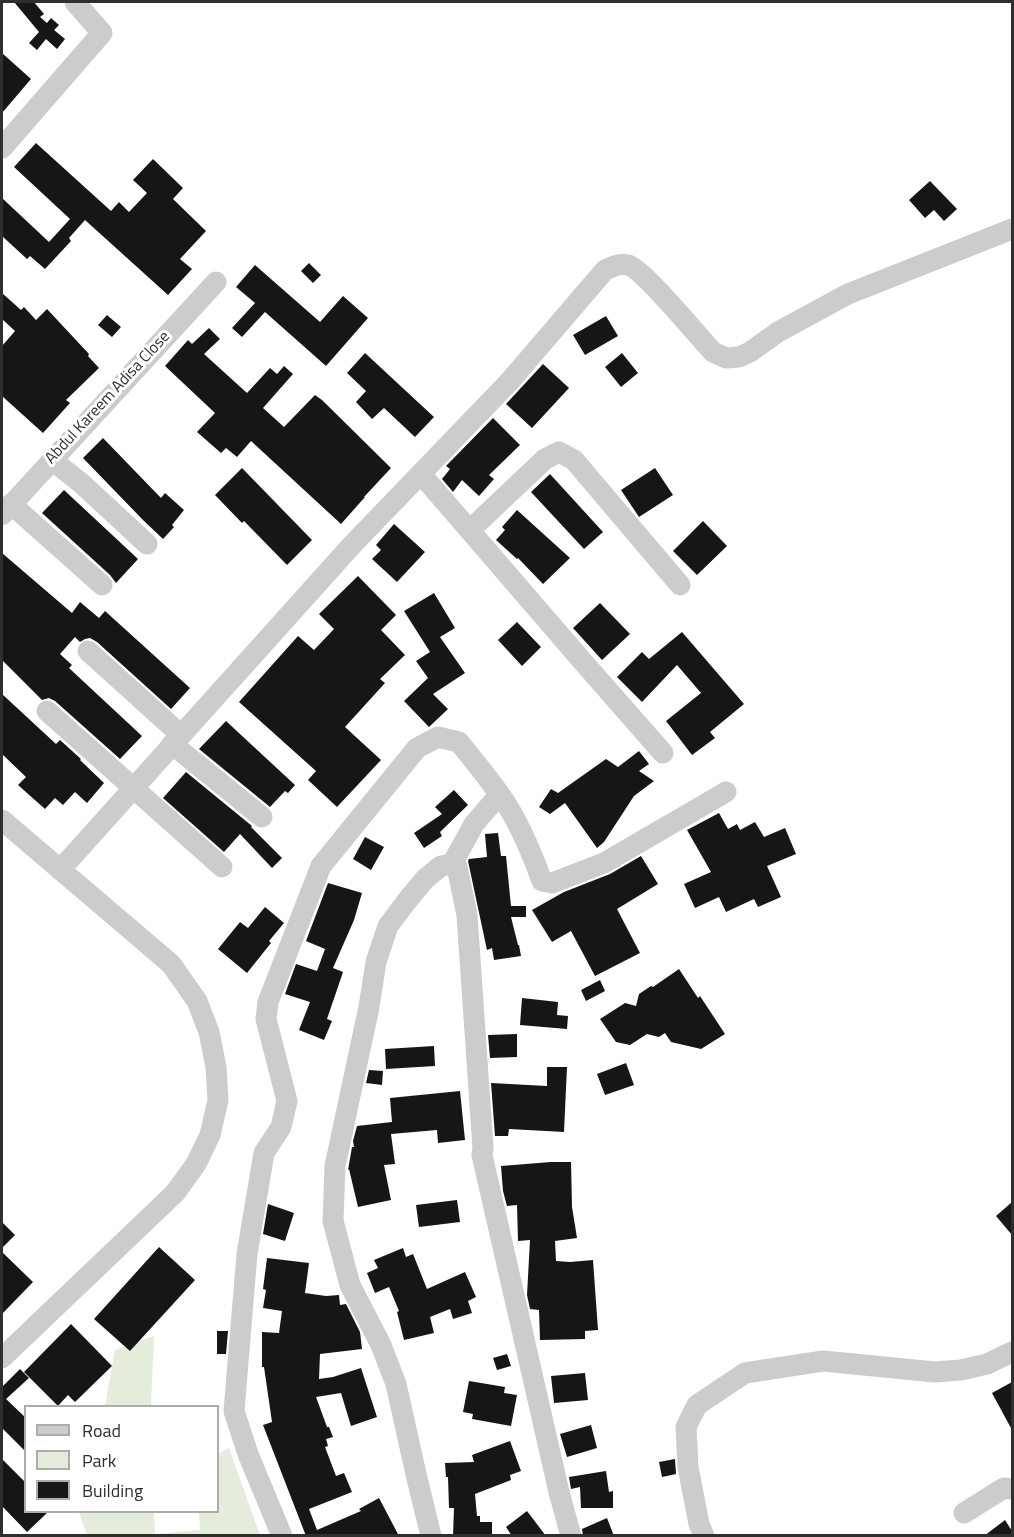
<!DOCTYPE html>
<style>
body{margin:0}
#map{position:relative;width:1014px;height:1537px;overflow:hidden;background:#fff;font-family:"Titillium Web",sans-serif}
canvas{display:block}
.frame{position:absolute;inset:0;border:3px solid #2f2f2f;pointer-events:none}
.legend{position:absolute;left:24px;top:1405px;width:195px;height:108px;box-sizing:border-box;background:#fff;border:2px solid #acacac;margin:0;padding:8px 10px;list-style:none;font-size:18px;color:#2f2f2f}
.legend li{display:flex;align-items:center;gap:12px;height:30px}
.legend b{width:30px;border:2px solid #acacac}
</style>
<div id="map">
<canvas width="1014" height="1537"></canvas>
<div class="frame"></div>
<ul class="legend">
<li><b style="height:8px;background:#ccc"></b>Road</li>
<li><b style="height:16px;background:#e4eddc"></b>Park</li>
<li><b style="height:16px;background:#161616"></b>Building</li>
</ul>
</div>
<script>
const c = document.querySelector('canvas').getContext('2d');
c.lineJoin = 'round';
function fillPath(path, color) { c.fillStyle = color; c.fill(path, 'evenodd'); }
function strokePath(path, color, width, dash) { c.strokeStyle = color; c.lineWidth = width; c.lineCap = dash ? 'butt' : 'round'; c.setLineDash(dash || []); c.stroke(path); }
function label(font, color, halo, rows, align = 'center') {
  c.font = font + ' "Titillium Web",sans-serif'; c.lineWidth = 6; c.setLineDash([]); c.textBaseline = 'middle'; c.strokeStyle = halo; c.fillStyle = color; for (const [text, x, y, turn = 0] of rows) {
    c.save(); c.translate(x, y); c.rotate((+turn || 0) * Math.PI / 180); c.textAlign = isNaN(turn) ? turn : align; if (halo) c.strokeText(text, 0, 0); c.fillText(text, 0, 0); c.restore();
  }
}
const green = new Path2D(`
 M154 1336 151 1406H105L115 1350Z
 M229 1448 260 1535H87L79 1512H154L155 1534 200 1530 199 1512H218V1454Z`);
const building = new Path2D(`
 M14 2H34L44 14 40 17 47 23 51 18 59 25 54 30 65 39 57 49 46 39 37 50 29 43 39 32Z
 M2 53 31 79 2 113Z
 M36 143 111 211 119 202 129 212 147 193 133 180 153 159 183 188 173 199 206 231 180 259 192 269 168 295 85 220 69 238 71 241 45 269 30 256 27 259 2 236V198L49 242 70 219 14 167Z
 M930 181 957 209 944 221 934 210 925 218 909 200Z
 M309 263 321 275 313 283 301 271Z
 M255 265 320 322 343 296 368 318 326 366 265 312 242 337 232 328 255 303 236 287Z
 M2 293 21 310 24 307 36 320 47 309 89 354 88 356 99 368 66 400 70 403 43 433 2 396V346L15 331 2 319Z
 M107 315 121 327 112 337 98 325Z
 M606 316 618 336 585 355 573 335Z
 M209 328 220 339 204 354 247 393 270 368 277 374 284 366 293 374 263 408 284 427 315 395 322 400 391 468 364 497H365L341 524 251 441 237 457 226 448 221 453 197 432 215 413 165 366 188 340 192 344Z
 M365 353 434 417 415 437 384 408 372 419 356 402 366 391 347 373Z
 M622 353 638 373 621 387 605 367Z
 M543 364 569 388 532 428 506 404Z
 M493 418 520 445 489 475 494 479 479 496 462 480 453 492 442 479 450 469 446 466Z
 M103 438 161 498 165 493 184 510 172 525 174 527 163 539 143 520 83 458Z
 M242 468 312 540 287 565 244 521 242 523 215 495Z
 M655 468 673 495 639 517 621 490Z
 M550 474 603 532 584 549 531 492Z
 M64 490 138 559 116 583 110 575 42 513Z
 M517 510 570 558 543 584 518 558 517 559 496 540 505 530 502 527Z
 M703 521 727 546 697 575 673 551Z
 M394 524 425 552 397 582 372 559 381 550 376 545Z
 M2 553 72 613 80 602 99 618 105 611 190 688 171 709 97 642 90 638 85 639 80 642 75 637 60 654 72 665 69 668 142 736 120 759 55 701 49 698 42 700 2 660Z
 M358 576 396 615 381 630 405 655 380 679 385 683 345 727 381 760 337 807 308 780 316 771 239 702 298 636 314 650 334 629 319 614Z
 M434 593 455 628 440 637 465 673 433 694 448 709 429 727 404 701 428 678 416 661 430 652 404 611Z
 M600 603 630 634 602 660 573 628Z
 M517 622 541 647 522 666 498 640Z
 M682 632 744 704 710 732 715 738 692 755 666 721 701 693 677 665 642 702 617 677 642 652 649 659Z
 M2 694 56 744 60 740 81 759 80 760 104 783 87 803 75 792 63 805 55 798 45 809 18 785 26 777 2 754Z
 M226 721 295 785 288 793 285 791 270 807 199 749Z
 M639 751 649 764 639 771 654 781 634 796 604 842 597 848 565 803 550 814 539 807 551 789 558 793 606 759 618 767Z
 M186 772 252 826 251 827 282 858 272 868 240 834 224 852 163 798Z
 M454 790 468 805 440 832 442 836 424 848 414 833 442 814 435 807Z
 M719 813 728 829 737 824 740 830 755 822 764 837 785 828 796 854 767 866 781 897 758 907 754 899 726 912 719 897 695 908 684 884 711 872 687 830Z
 M498 833 501 856H506L511 906H526V917H511L518 945H519L521 956 494 960 492 948 487 950 468 861 469 859 487 857 485 834Z
 M365 837 384 847 371 870 353 859Z
 M641 856 658 884 617 909 640 953 595 976 571 931 552 942 532 910 564 892 610 874Z
 M328 883 362 893 354 920 333 968 343 972 327 1019 332 1021 324 1040 299 1030 310 1002 285 994 296 964 317 971 325 949 306 941Z
 M265 907 284 923 269 941 271 943 247 973 218 949 240 922 248 928Z
 M679 969 698 998 700 996 725 1034 701 1049 671 1042 665 1033 659 1037 647 1034 630 1045 616 1042 600 1019 625 1003 636 1006 639 994 651 986 653 987Z
 M600 980 605 991 586 1001 581 990Z
 M522 998 558 1002 557 1015 568 1016 567 1029 520 1025Z
 M517 1034V1057L490 1058 488 1035Z
 M434 1046 435 1066 386 1069 385 1049Z
 M626 1063 634 1085 605 1095 597 1074Z
 M547 1067H567L564 1132 509 1129 508 1136H495L491 1083 547 1086Z
 M369 1070 383 1071 382 1085 366 1083Z
 M460 1091 465 1140 438 1143 437 1130 391 1134 395 1164 384 1165 391 1200 358 1207 349 1169 348 1170 352 1147H354L353 1141 357 1126 392 1122 390 1098Z
 M551 1162H571L572 1207 577 1238 555 1241 556 1261 570 1262 593 1260 598 1330 585 1331V1339L540 1340 539 1310 530 1309 527 1295 530 1240 518 1241 517 1205 507 1206 503 1191 501 1166Z
 M457 1200 460 1222 419 1227 416 1205Z
 M1012 1202V1235L996 1216Z
 M268 1204 294 1213 285 1241 263 1234Z
 M2 1222 15 1235 2 1248Z
 M159 1247 195 1280 130 1351 94 1319Z
 M403 1248 406 1257 413 1254 427 1289 465 1272 476 1297 468 1301 472 1313 453 1319 450 1309 430 1317 434 1333 404 1340 397 1312 399 1311 389 1287 375 1293 367 1273 378 1268 374 1260Z
 M2 1252 33 1282 2 1314Z
 M267 1258 309 1263 305 1293 326 1296 339 1295 340 1305 346 1304 360 1332 362 1349 320 1354 319 1379 333 1377 361 1368 377 1417 351 1426 341 1393 316 1397 327 1427H329L333 1437 326 1439 328 1446 325 1447 336 1476 344 1473 352 1492 309 1509 317 1530 361 1511 359 1509 379 1498 399 1536H306L263 1425 272 1422 264 1367H262V1332L279 1333 282 1311 263 1308 266 1290 263 1289Z
 M71 1324 112 1366 75 1402 68 1395 58 1406 24 1372Z
 M217 1331H228L226 1354H217Z
 M507 1354 511 1366 497 1370 493 1358Z
 M20 1369 29 1378 6 1399 26 1418V1452L2 1428V1387Z
 M585 1373 588 1400 554 1403 551 1376Z
 M469 1381 505 1387 504 1393 517 1395 511 1426 472 1419 473 1414 463 1412Z
 M1012 1382V1430L992 1393Z
 M591 1425 597 1448 567 1457 560 1434Z
 M510 1441 521 1471 510 1475 511 1480 475 1494 477 1516H480V1522H492V1536H453L454 1508H449L448 1477H446L445 1463 474 1462 472 1455Z
 M2 1459 26 1483V1512H48L27 1532 2 1506Z
 M675 1459 676 1474 662 1477 659 1462Z
 M606 1471 609 1492 613 1491V1508H581L580 1487 571 1489 569 1477Z
 M527 1511 546 1536H512L506 1527Z
 M607 1518 614 1536H583L582 1529Z
 M1005 1520 1012 1531V1536H984Z`);
const minor = new Path2D(`
 M2 148 102 33 75 2
 M52 460 81 483 147 544
 M421 474 584 663 663 753
 M11 504 102 585
 M2 515 216 282
 M470 530 545 459 559 452 574 460 680 585
 M88 651 181 735
 M47 711 222 867
 M172 744 262 817
 M2 820 171 964 197 1001 209 1032 216 1067 218 1100 210 1135 196 1164 175 1193 2 1358
 M452 864 474 824 499 795
 M60 870 352 545 509 382 605 270C612 267 619 263 628 265 643 269 699 337 713 352L726 358 739 357 750 352 778 332 848 294 1012 229
 M964 1513 1004 1488 1012 1489
 M282 1536 248 1454 234 1411 247 1254 264 1153 281 1127 287 1101 266 1019 268 1002 321 866 417 748 438 737 459 742C478 766 499 790 514 817 525 837 534 859 542 881L552 883 604 863 726 792
 M431 1536 416 1474 396 1384 381 1345 350 1285 333 1221 335 1166 369 1007 376 962 388 926 406 902 425 879 441 866 452 864 457 867 467 915 483 1148 482 1155 559 1492 571 1536
 M704 1536 699 1524 688 1467 686 1427 697 1405 745 1373 823 1361 935 1372 961 1370 987 1364 1012 1352`);
const streetNames = [
 ["Abdul Kareem Adisa Close",108,398,-47]
];
fillPath(green, '#e4eddc');
fillPath(building, '#161616');
strokePath(minor, '#ccc', 21);
label('16px', '#2f2f2f', '#fff', streetNames);
</script>
